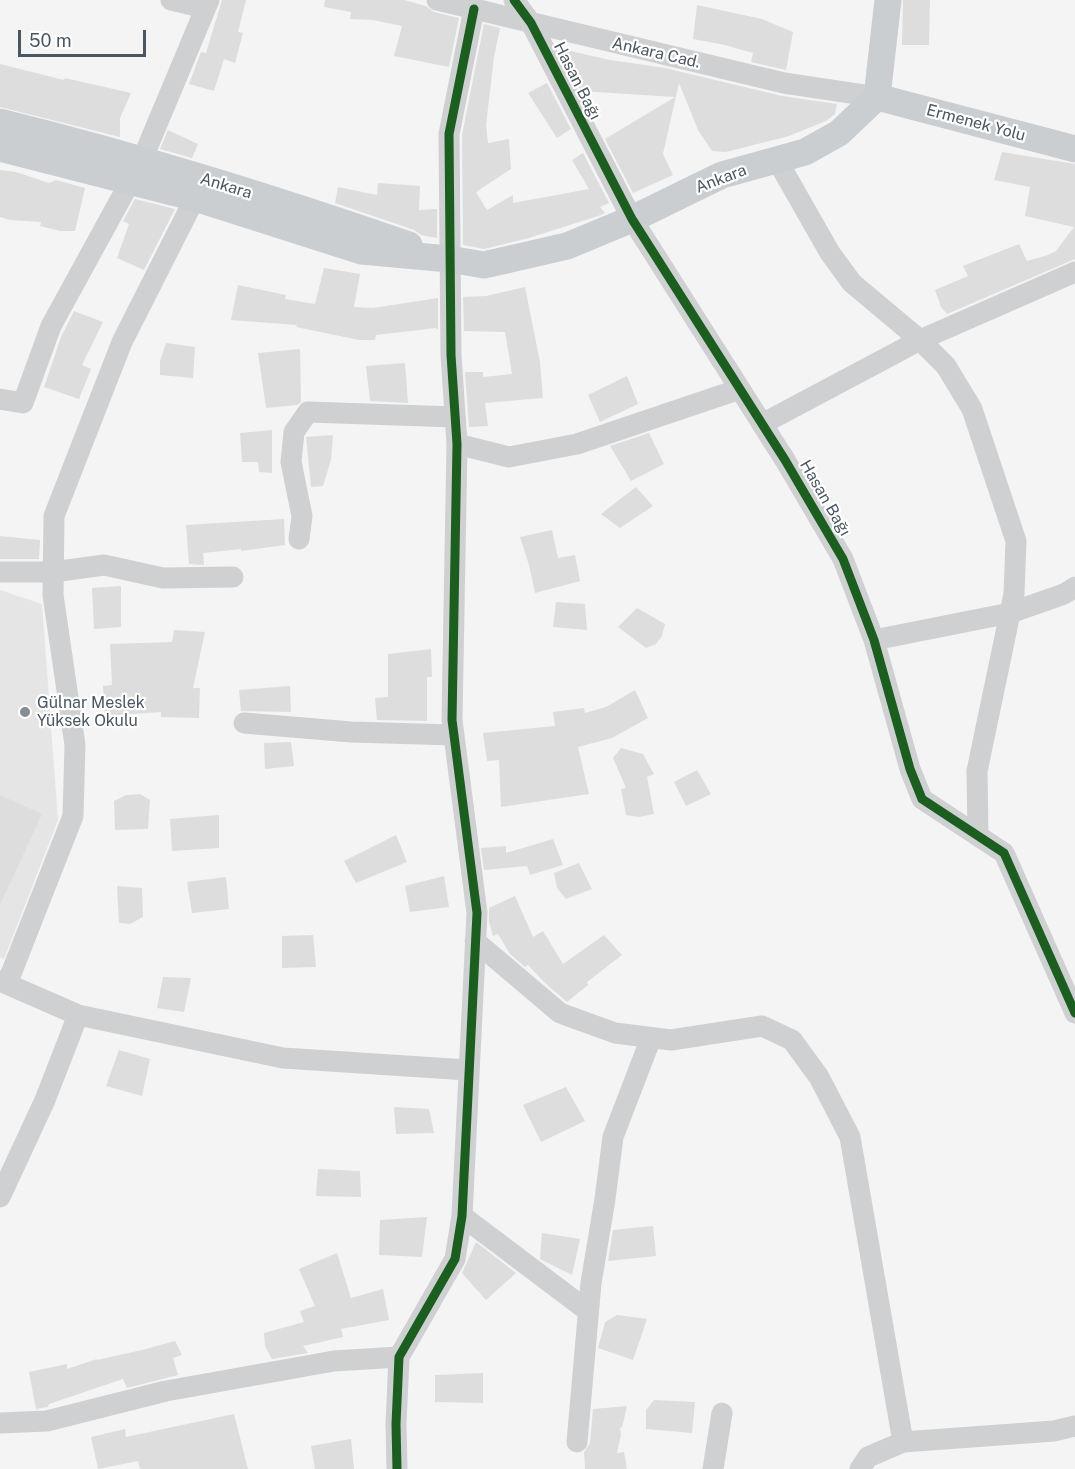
<!DOCTYPE html>
<meta charset="utf-8">
<style>
body{margin:0}
#map{position:relative;width:1075px;height:1469px;overflow:hidden;background:#f4f4f4;font-family:"Public Sans",sans-serif}
canvas{display:block}
.scale{position:absolute;left:18px;top:30px;width:128px;height:27px;box-sizing:border-box;border:3px solid #4a5661;border-top:0;padding-left:8px;font-size:18px;line-height:21px;white-space:nowrap;color:#4a5661;-webkit-text-stroke:4px #fff;paint-order:stroke}
</style>
<div id="map">
<canvas width="1075" height="1469"></canvas>
<div class="scale">50 m</div>
</div>
<script>
const c = document.querySelector('canvas').getContext('2d');
c.lineJoin = 'round';
function fillPath(path, color) { c.fillStyle = color; c.fill(path, 'evenodd'); }
function strokePath(path, color, width, dash) { c.strokeStyle = color; c.lineWidth = width; c.lineCap = dash ? 'butt' : 'round'; c.setLineDash(dash || []); c.stroke(path); }
function label(font, color, halo, rows, align = 'center') {
  c.font = font + ' "Public Sans",sans-serif'; c.lineWidth = 4.5; c.setLineDash([]); c.textBaseline = 'middle'; c.strokeStyle = halo; c.fillStyle = color; for (const [text, x, y, turn = 0] of rows) {
    c.save(); c.translate(x, y); c.rotate((+turn || 0) * Math.PI / 180); c.textAlign = isNaN(turn) ? turn : align; if (halo) c.strokeText(text, 0, 0); c.fillText(text, 0, 0); c.restore();
  }
}
const education = new Path2D(`
 M0 590 42 604 58 820 4 959 0 957Z`);
const building = new Path2D(`
 M222 0H246L238 32 243 33 235 63 224 59 214 91 189 84 201 52 206 53Z
 M325 0H404L426 6 434 12 459 18 449 67 394 56 402 26 373 20 350 19 351 12 324 7Z
 M903 0H930L929 45H902Z
 M697 5 762 19 793 32 786 70 751 62 753 53 725 45 693 39Z
 M484 24 500 28 494 57 486 125 488 143 509 139 511 169 476 192 487 210 513 195V203L589 189 572 160 583 153 609 203 600 207 605 213 601 215 529 238 484 249 463 245 462 135Z
 M566 50 610 60 665 68 782 96 837 104 835 114 826 121 789 136 726 152 712 151 698 130 679 83 663 154 673 175 633 193 605 139 675 97 580 91 564 58Z
 M0 64 64 80 65 78 131 93 120 118V137L0 107Z
 M547 83 571 129 557 138 528 93Z
 M168 130 198 144 192 158 160 149Z
 M1002 152 1075 164V259L947 314 941 307 935 290 968 276 963 266 1019 244 1027 261 1048 255 1056 251 1074 227 1025 216 1030 187 994 180Z
 M0 170 16 172 49 183 56 180 85 188 75 231H60L40 226 41 222 10 220 0 217Z
 M378 183 420 186 419 210 437 209V238L421 235 414 230 335 203 338 187 377 195Z
 M135 199 175 209 144 270 117 258 129 224 123 221Z
 M324 268 360 274 354 307 373 308 438 298V330L436 328 376 335 375 340H359L296 327 297 325 231 320 238 285 286 295 285 299 315 304Z
 M525 287 540 362 543 398 485 403 488 426 469 427 465 372H483V377L512 374 505 332 464 331 463 297 486 296Z
 M74 311 103 322 82 365 91 369 79 399 44 387 61 337Z
 M166 343 195 347 193 378 160 375V361Z
 M300 349 301 402 297 405 266 408 258 353Z
 M405 363 408 403 370 401 366 366Z
 M627 376 638 404 600 422 588 395Z
 M272 430V473L259 472 258 462H242L240 433Z
 M649 433 664 464 631 481 610 446Z
 M333 435 331 460 323 486 311 487 306 437Z
 M636 487 653 506 620 528 601 514Z
 M284 519 285 545 241 551V549L203 553 204 565 189 564 186 525Z
 M552 530 558 558 575 555 580 581 535 593 529 565 520 537Z
 M0 536 40 540 39 559H0Z
 M121 586V627L94 629 92 588Z
 M556 602 585 604 587 630 553 627Z
 M637 608 665 624 662 636 656 644 646 648 618 627Z
 M174 630 205 632 193 688H200L199 718 161 717V712L105 716 103 686 112 685 110 644 172 642Z
 M431 649 432 677H427V721L377 720 375 698 388 697V654Z
 M290 686 291 712 241 711 239 690Z
 M635 690 648 718 612 738 578 747 589 794 501 807 499 760 487 761 483 733 555 726 553 712 584 708 585 713 606 707Z
 M291 742 294 766 265 769 264 743Z
 M621 748 643 754 654 774 647 777 654 814 639 817 626 815 621 789 626 788 613 758Z
 M697 770 711 794 686 806 674 782Z
 M140 794 150 800 148 829 115 830 114 801 126 795Z
 M0 795 42 814 0 905Z
 M219 815V848L172 851 170 819Z
 M396 835 407 862 356 883 344 861Z
 M553 839 563 865 530 875 527 866 484 870 481 848 506 846V853Z
 M579 863 592 889 566 899 557 888 554 873Z
 M444 876 449 907 410 912 405 886Z
 M226 877 229 909 192 913 187 882Z
 M117 886 142 888 143 917 130 924 119 923Z
 M515 896 533 937 543 931 563 964 604 935 622 955 587 982 588 985 567 1002 545 983 528 965 525 967 510 954 498 934 493 936 489 921V908Z
 M313 935 316 967 282 968V936Z
 M163 977 191 978 184 1012 157 1008Z
 M119 1050 150 1059 142 1096 106 1086Z
 M566 1087 585 1121 541 1142 523 1105Z
 M394 1107 429 1109 434 1133 396 1134Z
 M318 1169 360 1171 361 1197 316 1196Z
 M427 1217 422 1257 379 1255 380 1220Z
 M653 1226 656 1256 608 1261 613 1230Z
 M542 1233 580 1239 572 1275 540 1259Z
 M476 1242 516 1273 486 1300 462 1273Z
 M337 1253 351 1298 383 1289 389 1320 341 1329 343 1337 303 1346 308 1353 272 1359 265 1346 264 1333 304 1322 300 1311 315 1306 299 1269Z
 M617 1315 647 1319 633 1360 598 1348 605 1322Z
 M175 1341 182 1355 173 1358 178 1375 127 1388 123 1379 49 1404 48 1407 36 1409 29 1372 67 1364V1369L97 1359V1360L142 1350Z
 M483 1373V1403L435 1402V1375Z
 M654 1400 695 1402 692 1433 646 1429V1410Z
 M627 1406 622 1428 620 1427 621 1435 617 1453 624 1452 627 1469H585L584 1452 590 1443 593 1409Z
 M234 1414 248 1469H140L138 1461 98 1469 91 1437 125 1429 126 1437Z
 M351 1439 354 1469H315L311 1446Z`);
const minor = new Path2D(`
 M171 0 205 8
 M437 0 784 83 877 97
 M514 0 531 23 632 219 785 460 843 559 874 640 910 769 922 799 1004 853 1075 1013
 M777 160 830 253 852 283 920 340 946 366 972 409 1016 541 1014 594 977 771 978 836
 M0 399 23 403 51 326 142 160 209 0
 M762 424 920 340 1075 272
 M457 444 509 457 577 444 740 389
 M299 539 302 516 291 462 294 432 308 412 455 417
 M0 572H53L104 565 163 578 233 577
 M874 640 1010 613 1064 594 1075 587
 M244 723 351 732 454 735
 M475 941 560 1013 615 1033 671 1040 762 1026 792 1040 819 1077 850 1137 903 1442
 M0 981 78 1015 283 1058 468 1070
 M7 984 73 816 75 745 53 595 54 516 122 342 195 198 204 188
 M0 1197 45 1100 78 1015
 M462 1216 588 1311
 M0 1423 47 1421 166 1391 334 1361 399 1357
 M577 1442 591 1283 605 1199 613 1137 651 1038
 M397 1469 396 1424 399 1357 455 1259 462 1216 477 913 452 720 457 444 451 355 449 134 474 9
 M713 1469 722 1413
 M860 1469 868 1457 903 1442 1054 1431 1075 1426`);
const major = new Path2D(`
 M877 97 1075 149
 M877 97 888 0
 M0 122C138 156 274 198 409 245
 M0 148 195 198 361 251 449 259 484 265 567 246 632 219 722 175 805 152 839 133 877 97`);
const cycleway = new Path2D(`
 M514 0 531 23 632 219 785 460 843 559 874 640 910 769 922 799 1004 853 1075 1013
 M397 1469 396 1424 399 1357 455 1259 462 1216 477 913 452 720 457 444 451 355 449 134 474 9`);
const markers = [
 [25,712,6,"#868d94"]
];
const streetNames = [
 ["Ankara Cad.",656,53,13],
 ["Hasan Bağı",577,81,63],
 ["Ermenek Yolu",976,123,15],
 ["Ankara",721,179,-21],
 ["Ankara",226,186,17],
 ["Hasan Bağı",825,498,60]
];
const poiNames = [
 ["Gülnar Meslek",37,703],
 ["Yüksek Okulu",37,721]
];
fillPath(education, '#e6e5e6');
fillPath(building, '#ddddde');
strokePath(minor, '#ced0d2', 21);
strokePath(major, '#caced1', 27);
strokePath(cycleway, '#1b5e20', 9);
for (const [x, y, r, color] of markers) { const dot = new Path2D(); dot.arc(x, y, r, 0, 2 * Math.PI); c.fillStyle = color; c.fill(dot); strokePath(dot, '#fff', 2); }
label('16px', '#4a5661', '#fff', streetNames);
label('16px', '#4a5661', '#fff', poiNames, 'left');
</script>
